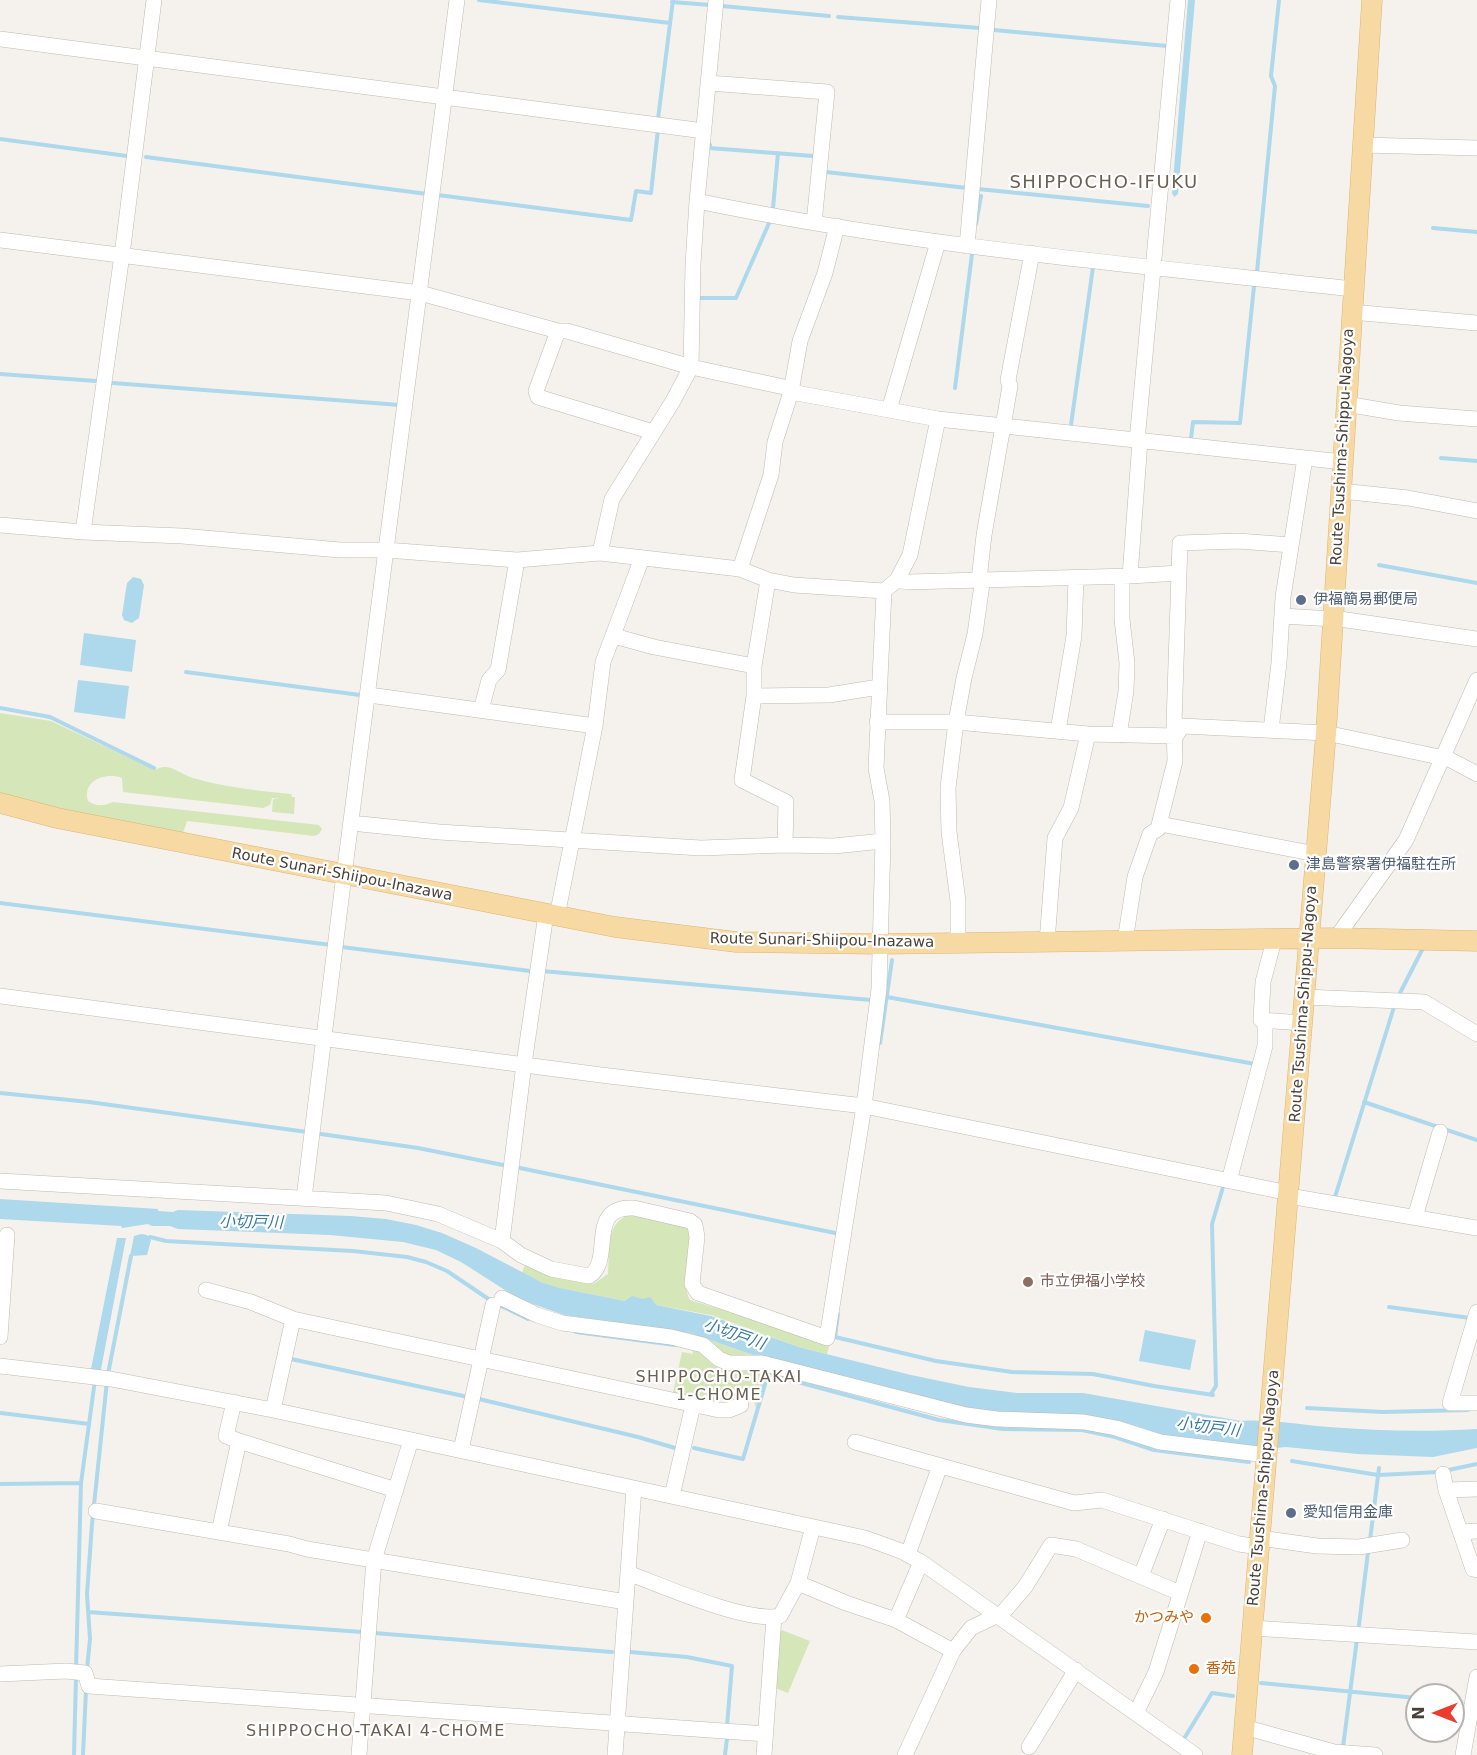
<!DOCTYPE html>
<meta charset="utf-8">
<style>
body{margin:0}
#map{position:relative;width:1477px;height:1755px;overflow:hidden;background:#f5f2ed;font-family:"DejaVu Sans",sans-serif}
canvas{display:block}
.north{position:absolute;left:1405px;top:1683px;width:60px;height:60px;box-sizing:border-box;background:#fff;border:2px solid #b7b3b0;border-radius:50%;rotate:270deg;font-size:16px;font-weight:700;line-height:24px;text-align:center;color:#4a423a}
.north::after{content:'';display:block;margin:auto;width:21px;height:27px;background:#eb3c2e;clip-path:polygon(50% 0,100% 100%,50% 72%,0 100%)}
</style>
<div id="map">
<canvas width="1477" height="1755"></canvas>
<div class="north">N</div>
</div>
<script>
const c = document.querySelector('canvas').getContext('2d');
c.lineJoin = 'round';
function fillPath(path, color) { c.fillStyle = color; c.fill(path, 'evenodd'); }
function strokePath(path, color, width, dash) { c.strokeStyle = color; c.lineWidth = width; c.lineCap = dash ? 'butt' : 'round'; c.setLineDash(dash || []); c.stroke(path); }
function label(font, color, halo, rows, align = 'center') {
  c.font = font + ' "DejaVu Sans","Noto Sans JP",sans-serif'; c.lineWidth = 4.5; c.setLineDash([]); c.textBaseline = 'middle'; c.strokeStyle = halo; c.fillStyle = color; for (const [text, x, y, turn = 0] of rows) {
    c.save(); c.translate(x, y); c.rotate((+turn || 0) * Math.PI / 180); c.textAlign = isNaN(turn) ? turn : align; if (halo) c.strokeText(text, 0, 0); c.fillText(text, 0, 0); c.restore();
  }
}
const green = new Path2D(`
 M0 713 51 721 155 770C168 761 180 774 193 778 225 787 258 791 291 794L292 797H295L294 814 272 812 273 799 279 798H272L270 805 263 808 123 792 122 778C106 772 82 780 88 801 98 807 103 806 113 802L319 825 322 829 319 834 314 836 187 821 182 836 57 809 0 795Z
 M633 1213 686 1225 694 1233C692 1249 682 1289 690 1300L830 1343 827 1354 802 1348 711 1315 656 1305 646 1299 625 1301 560 1288 541 1282 522 1273 526 1262 549 1273 593 1284 608 1274C610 1249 604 1222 633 1213Z
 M690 1333 770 1361 756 1408C753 1398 747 1384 733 1389 728 1391 723 1398 718 1401L672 1397 682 1352 693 1354Z
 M779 1629 810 1641 788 1693 775 1688Z`);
const water = new Path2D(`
 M1188 0H1195L1178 194 1174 197 1172 193Z
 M133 577 141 579 144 585 139 618 132 623 124 620 122 615 127 583Z
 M84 633 136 640 132 672 80 665Z
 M78 680 129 686 125 719 74 712Z
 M0 1199 158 1209V1211L173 1212 178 1210 351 1216 386 1219 416 1225 442 1233 476 1248 541 1282 560 1288 625 1301 632 1296 642 1299 650 1297 656 1305 711 1316 802 1348 911 1375 969 1387 1017 1393H1083L1241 1421C1270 1419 1299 1425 1329 1427 1378 1431 1428 1432 1477 1429V1448L1433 1457 1357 1454 1286 1447 1255 1450 1011 1414 969 1410 770 1361 690 1333 564 1315 519 1299 461 1262 436 1250 403 1242 330 1235 178 1229 170 1226H152L148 1224 122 1228 121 1226 0 1219Z
 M141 1234 147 1235 151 1240 147 1255 130 1256 134 1236Z
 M117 1238H126L98 1385 88 1384Z
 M1145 1330 1196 1340 1190 1370 1139 1361Z`);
const stream = new Path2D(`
 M479 0 670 23
 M672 2 710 5
 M722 6 829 16
 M838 17 980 28
 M994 30 1167 46
 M658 119 673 0
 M0 139 127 156
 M710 145 709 148 813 156
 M146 157 427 194
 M826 172 967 188
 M978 189 1148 206
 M438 197V195L631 220 636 191 651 193 658 129
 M773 208 778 153
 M976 224 981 196
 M1433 228 1477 232
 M1257 272 1275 86 1271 76 1279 0
 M698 298H736L770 221
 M0 374 96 381
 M113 383 400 405
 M955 388 972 254
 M1071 425 1093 267
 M1191 439 1193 422 1240 423 1254 286
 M1441 458 1477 461
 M1379 565 1477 583
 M186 672 360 695
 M0 708 50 717 154 768
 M0 903 331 945
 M342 947 530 971
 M542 971 871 1000
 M1399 995 1423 948
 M887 997 1255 1064
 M880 1043 892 960
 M0 1093 89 1102 307 1132
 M1364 1102 1477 1140
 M314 1133 418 1148 508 1166
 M515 1167 840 1234
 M1335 1197 1394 1007
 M150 1237 166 1241 353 1251 407 1257 426 1262 447 1271 493 1302 528 1319
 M1389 1307 1470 1318
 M838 1314 835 1337 936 1361 1012 1372 1093 1374 1154 1386 1213 1395
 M576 1332 675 1345
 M291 1359 468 1397
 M108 1374 131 1256
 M1211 1394 1216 1386 1212 1224 1223 1187
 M479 1399 638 1437 675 1448
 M1307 1408 1383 1412 1468 1410
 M1 1413 89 1424
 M694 1448 743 1459 768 1374 939 1420 1003 1429 1082 1430 1115 1437 1154 1450 1249 1462
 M1292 1461 1378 1475 1439 1472 1477 1464
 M0 1484 81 1483
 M1370 1540 1379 1468
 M88 1612 362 1632
 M1359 1625 1368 1552
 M374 1633 612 1652
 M630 1652 687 1657 732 1666 727 1726
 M76 1669 81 1483 95 1380
 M87 1669 90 1639 87 1594 92 1524 107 1381
 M1261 1683 1417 1698
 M1185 1737 1212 1693 1233 1696
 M1343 1747 1357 1639
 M74 1755 76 1676
 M83 1755 86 1690
 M725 1755 727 1738`);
const minor = new Path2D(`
 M0 39 704 131
 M709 83 827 92 814 223
 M1362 145 1477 148
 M697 201C913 246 1134 265 1353 289
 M0 240 420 293 558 331H567L691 367 784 387 791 392 938 419 1343 462
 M967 246 989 0
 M1351 312 1477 323
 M558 331 536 391 538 397 653 432
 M1346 404 1399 413 1477 419
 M889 410 938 242
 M1137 441 1178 0
 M1341 491 1408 498 1477 511
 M0 525 83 532 182 536 340 550H386L517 560 600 553 740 569 768 580 794 585 884 591
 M83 532 122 255 154 0
 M600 553 612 499 673 401 691 367 693 264 697 201 716 0
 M740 569 771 475 775 442 791 392 800 341 825 273 837 226
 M1130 576 1179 573
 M768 580 754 666V696L742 780 786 802 785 845
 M897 580 908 582 1130 576 1140 441
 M1282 616 1333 619
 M1333 618 1477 639
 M614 636 654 647 754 666
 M369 695 595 726
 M754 696 829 695 879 687
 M481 710 489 680 498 670 517 560
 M877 722H956L1088 734 1176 736 1182 726 1326 733 1444 758
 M1271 730 1279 663 1283 597 1305 458
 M1058 731 1074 636 1076 578
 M1119 735 1126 691 1127 663 1122 619V577
 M1445 757 1477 774
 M351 823 439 832 701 848 785 845 834 846 883 841
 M1160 824 1316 854
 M557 916 595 726 603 662 642 558
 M1336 938 1406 840 1477 680
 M1274 940 1263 982 1261 1020 1302 1023
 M1125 941 1135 877 1150 834 1158 829 1175 761 1174 723 1180 543 1238 541 1291 545
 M1047 942 1055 838 1071 808 1088 734
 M958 943V901L949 832 948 788 956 722 964 678 975 634 982 584 979 580 984 535 1010 386 1008 380 1032 253
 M0 996 601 1075 864 1106 1289 1193
 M1304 997 1424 1002 1477 1034
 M0 1181 386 1203 438 1214 502 1241 521 1255 551 1269 589 1276C615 1261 585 1205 634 1208L690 1221 695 1225 697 1237 692 1284 698 1293 827 1338 864 1106 879 989 883 841 882 801 876 768 884 591 897 580 910 555 938 419
 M1229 1181 1265 1046V1020
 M1289 1196 1477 1228
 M304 1198 344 875 457 0
 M1415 1217 1440 1132
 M502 1241 524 1064 546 914
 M206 1290 251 1302 293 1319 719 1410H729L741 1405
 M502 1298 537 1315 562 1323 671 1337 703 1345 719 1359 729 1363H762L966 1415 997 1419 1084 1422 1116 1428 1160 1442 1267 1455
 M1477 1312 1450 1403H1477
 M0 1337 7 1235
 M0 1366 111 1379 273 1410 865 1538 901 1551 921 1562 1195 1755
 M273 1410 293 1319
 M239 1441 396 1490
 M855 1442 1074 1503 1102 1500 1239 1544 1259 1547
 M461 1450 493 1305
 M1443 1474 1446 1490 1473 1569 1477 1570
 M1446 1490 1477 1489
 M672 1496 693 1405
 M96 1511 289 1544 307 1549 626 1602
 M219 1532 239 1441 226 1436 234 1402
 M1461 1532 1477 1531
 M1260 1538 1317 1546 1359 1547 1402 1540
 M908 1554 940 1466
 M628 1573C663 1586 746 1623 780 1616L798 1583 813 1527
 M1141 1576 1163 1519
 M798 1583 846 1603 896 1620 953 1651
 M1000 1616 1025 1587 1051 1545 1076 1549 1180 1593
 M896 1620 921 1562
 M1252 1628 1477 1642
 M0 1674 66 1671 85 1673 89 1686 766 1734
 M1136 1713 1156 1672 1200 1531
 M1244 1727 1334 1752 1375 1755
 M1029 1747 1076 1670
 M359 1755 374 1560 411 1440
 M615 1755 634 1488
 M764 1755 774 1617
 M905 1755 953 1651 971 1628 998 1615
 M1463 1755 1477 1677`);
const major = new Path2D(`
 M0 803 57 818 615 927 736 942 879 944 1336 938 1477 941
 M1242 1755 1326 733 1372 0`);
const markers = [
 [1301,600,6,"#5c6f8a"],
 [1294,865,6,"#5c6f8a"],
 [1028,1282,6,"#8d6e63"],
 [1291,1513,6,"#5c6f8a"],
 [1206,1618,6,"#e8710a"],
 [1194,1669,6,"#e8710a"]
];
const streetNames = [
 ["Route Tsushima-Shippu-Nagoya",1343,447,-87],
 ["Route Sunari-Shiipou-Inazawa",342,875,11],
 ["Route Sunari-Shiipou-Inazawa",822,941,1],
 ["Route Tsushima-Shippu-Nagoya",1304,1004,-86],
 ["Route Tsushima-Shippu-Nagoya",1264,1488,-85]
];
const serviceNames = [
 ["伊福簡易郵便局",1313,600],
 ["津島警察署伊福駐在所",1306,865],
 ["愛知信用金庫",1303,1513]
];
const educationNames = [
 ["市立伊福小学校",1040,1282]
];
const foodNames = [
 ["かつみや",1194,1618],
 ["香苑",1206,1669,"left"]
];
const waterNames = [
 ["小切戸川",251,1223,1],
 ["小切戸川",734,1335,19],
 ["小切戸川",1208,1428,7]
];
const neighbourhoodNames = [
 ["SHIPPOCHO-TAKAI",719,1378],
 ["1-CHOME",719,1396],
 ["SHIPPOCHO-TAKAI 4-CHOME",376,1732]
];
const quarterNames = [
 ["SHIPPOCHO-IFUKU",1104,183]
];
fillPath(green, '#d5e6b9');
fillPath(water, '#aed8ec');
strokePath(stream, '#aed8ec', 4);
strokePath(minor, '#c0b9b0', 16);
strokePath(major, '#ddb573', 21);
strokePath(minor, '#fff', 15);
strokePath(major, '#f7d9a3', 20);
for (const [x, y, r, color] of markers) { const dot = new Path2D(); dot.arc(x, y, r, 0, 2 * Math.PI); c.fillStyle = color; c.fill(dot); strokePath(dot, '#fff', 2); }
label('15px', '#4a423a', '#fff', streetNames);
label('15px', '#4e5e75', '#fff', serviceNames, 'left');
label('15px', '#785e54', '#fff', educationNames, 'left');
label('15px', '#c56008', '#fff', foodNames, 'right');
label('italic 16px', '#367b9f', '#fff', waterNames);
c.letterSpacing = '1.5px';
label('16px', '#6c6052', '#fff', neighbourhoodNames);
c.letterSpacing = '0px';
c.letterSpacing = '1.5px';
label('18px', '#6c6052', '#fff', quarterNames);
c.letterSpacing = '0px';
</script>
